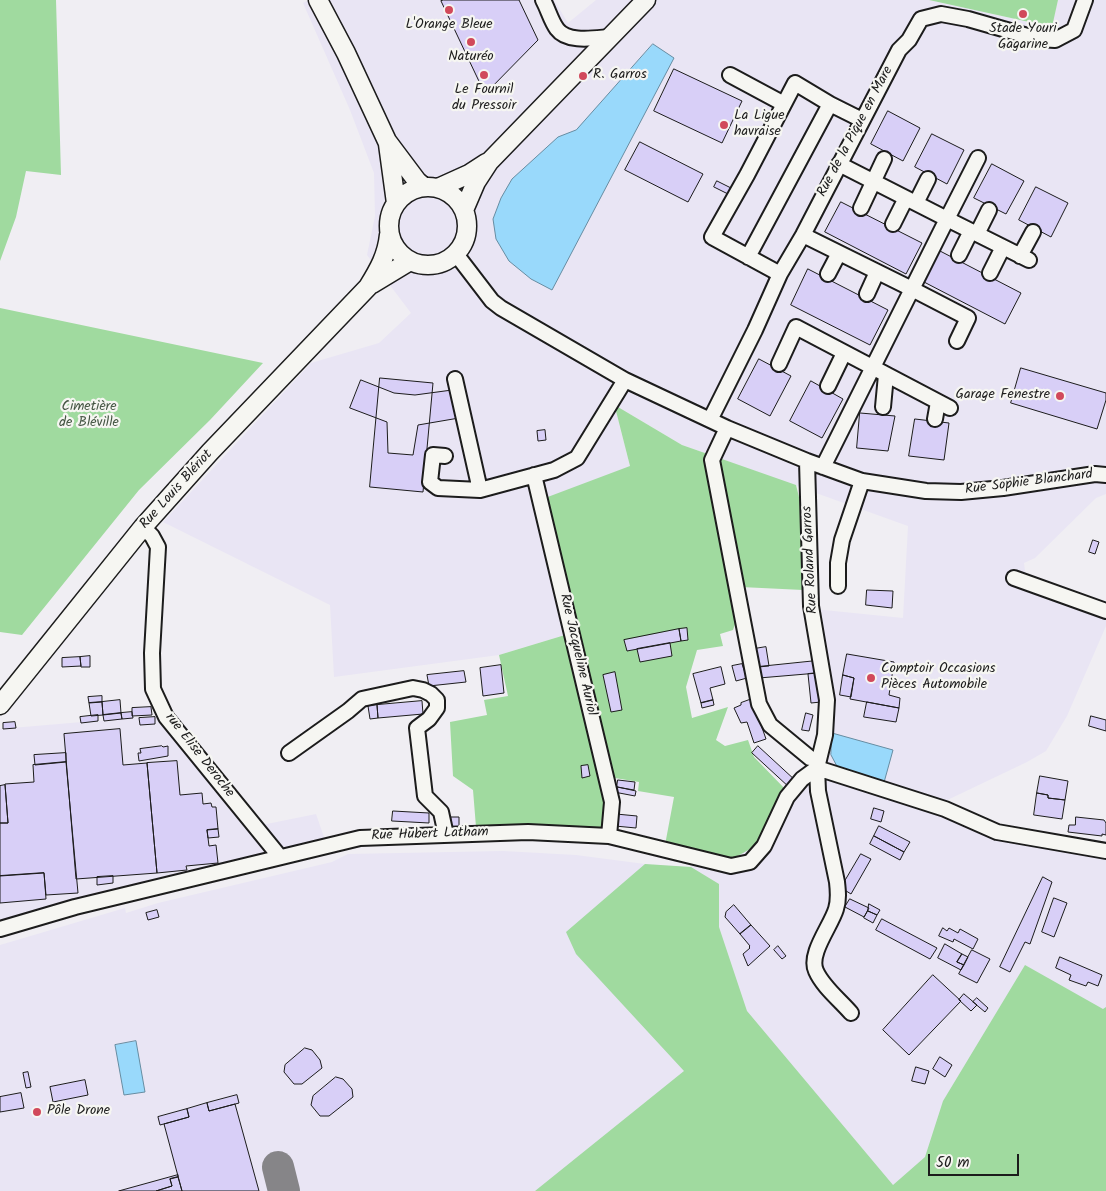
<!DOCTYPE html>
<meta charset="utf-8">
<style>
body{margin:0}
#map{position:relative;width:1106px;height:1191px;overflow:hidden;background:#f0eef3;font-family:Kalam,sans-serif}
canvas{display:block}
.scale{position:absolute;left:928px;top:1154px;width:91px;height:22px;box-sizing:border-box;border:2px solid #1c1c1c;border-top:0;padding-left:6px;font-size:15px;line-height:18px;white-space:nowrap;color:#1c1c1c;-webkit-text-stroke:4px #f6f6f2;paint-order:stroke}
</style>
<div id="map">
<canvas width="1106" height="1191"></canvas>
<div class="scale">50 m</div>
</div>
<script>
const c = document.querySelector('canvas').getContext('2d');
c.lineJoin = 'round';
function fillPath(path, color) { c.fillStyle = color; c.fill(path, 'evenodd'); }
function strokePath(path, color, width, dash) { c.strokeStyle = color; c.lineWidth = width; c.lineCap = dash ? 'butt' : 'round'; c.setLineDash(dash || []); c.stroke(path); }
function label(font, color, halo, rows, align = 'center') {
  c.font = font + ' Kalam,sans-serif'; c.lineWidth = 4.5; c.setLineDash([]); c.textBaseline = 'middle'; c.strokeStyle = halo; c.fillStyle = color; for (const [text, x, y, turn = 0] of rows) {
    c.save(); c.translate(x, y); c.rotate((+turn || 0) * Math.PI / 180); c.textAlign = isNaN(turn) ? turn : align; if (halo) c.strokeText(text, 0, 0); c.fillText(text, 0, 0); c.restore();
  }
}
const built = new Path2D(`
 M309 0H554L568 23 596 0H929L1051 27 1058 0H1106V494L1096 498 1035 558 1024 563 1026 578 1106 608V626L1067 716 1046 751 1027 762 939 804 1013 831 1106 847V1191H0V945L125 908 126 913 158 903 332 862 348 854 503 851 576 855 645 864 691 867 692 854 714 859 809 767 822 729V709L814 656 804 608 903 618 908 526 682 445 618 407 616 411 630 466 565 635 499 655 334 677 330 605 163 522 311 363 379 343 411 313 367 255 375 216 374 173 350 110 303 3Z
 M176 714 257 826 316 814 325 840 18 916 0 922V729Z`);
const green = new Path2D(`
 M0 0H56L61 175 26 171 16 217 0 261Z
 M929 0H1058L1052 27Z
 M0 308 263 363 210 420 139 490 22 635 0 632Z
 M618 407 682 445 796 485 801 505 803 590 741 587 737 618 733 630 720 634 723 646 697 650 686 687 692 718 728 707 716 740 725 746 748 740 754 757 787 791 762 838 750 849 729 861 665 845 674 797 638 791 639 782 615 778 603 780 605 830 476 827 473 790 453 776 450 722 487 715 484 700 508 696 499 655 565 635 545 498 630 466 616 411Z
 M645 864 691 867 719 884V927L747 1011 893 1185 925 1157 943 1101 1025 965 1103 1009 1106 1007V1191H535L684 1071 576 954 566 932Z`);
const water = new Path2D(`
 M653 44 674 58 552 290 531 279 509 261 496 239 493 219 501 198 512 179 558 137 576 130Z
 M832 733 893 750 883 786 839 770 831 755Z
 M136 1041 145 1092 124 1095 115 1045Z`);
const taxiway = new Path2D(`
 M278 1167 284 1191`);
const building = new Path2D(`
 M444 0H519L538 40 485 94 441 1Z
 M674 69 742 101 722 143 654 111Z
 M888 111 920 128 903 161 871 144Z
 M932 134 964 150 947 184 915 167Z
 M640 142 703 174 688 202 625 170Z
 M992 164 1024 181 1006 214 974 198Z
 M717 181 733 189 730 195 714 187Z
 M1036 187 1068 203 1051 237 1019 220Z
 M841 202 922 243 906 274 825 232Z
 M940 251 1021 293 1005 324 924 282Z
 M808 269 888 310 870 345 791 305Z
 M759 359 791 376 770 416 738 399Z
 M1021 368 1106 393V400L1097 429 1011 403Z
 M380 378 433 383 423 492 370 487Z
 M361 380 394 393 415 395 452 390 459 418 418 425 413 455 388 453 387 422 350 408Z
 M811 381 843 399 822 438 790 421Z
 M860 413 895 416 888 451 857 448Z
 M915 419 949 423 944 460 909 456Z
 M545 430 546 440 538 441 537 431Z
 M1093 540 1099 542 1095 554 1089 552Z
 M867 590 893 591 892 608 866 605Z
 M687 628 688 640 681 641 679 629Z
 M679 629 681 641 627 651 624 640Z
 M670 643 672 656 640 662 637 649Z
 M766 647 769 666 758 667 754 649Z
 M847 654 894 662 889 695 900 698 899 708 850 699 854 678 843 675Z
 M90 656V667H81L80 657Z
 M80 657 81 666 62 667V658Z
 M816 661 818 673 759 678 758 667Z
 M742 664 747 678 736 681 732 666Z
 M501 665 504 693 483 696 480 668Z
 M721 667 725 684 710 688 713 700 701 703 693 674Z
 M464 671 466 682 429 686 427 675Z
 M615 672 622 710 611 712 603 675Z
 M818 673 821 702 811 703 808 674Z
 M843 675 854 678 851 697 840 695Z
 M102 696V702L89 703 88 697Z
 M752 699 766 739 754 743 747 722 741 723 734 708 741 705V703Z
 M120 700 121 713 103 715 102 702Z
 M713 700 714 705 702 708 701 703Z
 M422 701 423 714 378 718 377 705Z
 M102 702 103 715 91 716 89 703Z
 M867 702 899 708 896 722 864 717Z
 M377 705 378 718 370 719 368 706Z
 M151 707 152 715 132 716V708Z
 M132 712 133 718 122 719 121 713Z
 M121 713 122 719 104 721 103 715Z
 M806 713 813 715 809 731 802 730Z
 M98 715V721L81 723 80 717Z
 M1091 716 1106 720V731L1089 726Z
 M155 717V724L140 725 139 718Z
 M15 722 16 728 3 729V723Z
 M120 729 123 765 147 763 157 873 76 879 64 734Z
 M162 746 163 747 168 746V756L139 761 138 753H141L140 749Z
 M758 746 796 781 790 788 752 753Z
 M66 753V762L35 765 34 755Z
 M177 761 180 795 202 793 203 804 211 803 212 807H216L218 829 207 830 209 846 216 845 218 863 186 866 187 870 157 873 147 763Z
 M66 762 78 893 46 895 44 873 0 876V823H8L5 784 34 782 33 765Z
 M588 765 590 776 582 778 581 766Z
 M1040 776 1068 781 1065 800 1048 798V795L1037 793Z
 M618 780 635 782 634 790 617 787Z
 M5 785 8 823H0V786Z
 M613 786 636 791 635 796 614 792Z
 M1037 793 1048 795V798L1065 800 1062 819 1034 815Z
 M874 808 884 811 881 822 871 819Z
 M393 811 429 813V823L392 821Z
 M616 814 637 816 636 828 615 826Z
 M451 817H459V827H452Z
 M1076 817 1104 820 1106 823V835L1102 834V836L1068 832 1069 825H1075Z
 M879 826 910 842 904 852 874 836Z
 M218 829 219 837 208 838 207 830Z
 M874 836 904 852 900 860 870 844Z
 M861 854 871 859 851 894 843 889 842 886Z
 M44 873 46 899 0 903V876Z
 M113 876V883L97 885V877Z
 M1043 877 1052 882 1030 944 1025 942 1010 972 1000 967Z
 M1054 898 1067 903 1054 937 1042 932Z
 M850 899 869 908 864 917 845 907Z
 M869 904 880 910 877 915 868 911Z
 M734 905 751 925 740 934 725 917 726 912Z
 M157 910 159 917 148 920 146 913Z
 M868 911 877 915 873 923 864 918Z
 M882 919 937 948 930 959 876 930Z
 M751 925 770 946 748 966 743 954 750 948 749 947 750 946 740 934Z
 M943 928 947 931 949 928 958 933 960 929 978 939 973 949 954 939 953 942 939 936Z
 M945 944 962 954 957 962 964 965 961 970 938 958Z
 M778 946 786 956 782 959 774 950Z
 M972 950 990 959 977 983 959 974Z
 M962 954 968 957 964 965 957 962Z
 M1060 957 1102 975 1098 986 1088 982 1086 986 1069 980 1071 975 1056 968Z
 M933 975 961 1001 909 1055 883 1030Z
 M964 994 977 1005 971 1011 959 1000Z
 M977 998 988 1008 985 1012 973 1002Z
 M305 1048 312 1050 320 1060 322 1068 302 1084H294L284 1072 285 1065Z
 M940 1057 952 1065 945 1077 933 1069Z
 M916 1067 929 1071 925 1084 912 1081Z
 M28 1072 31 1087 26 1088 23 1073Z
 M336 1077 343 1079 352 1089 353 1097 329 1116H320L311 1105 313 1096Z
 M85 1080 88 1095 53 1102 50 1087Z
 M21 1093 24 1108 0 1112V1097Z
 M237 1095 239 1103 209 1111 207 1103Z
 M207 1103 209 1111 235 1104 259 1191H182L164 1124 189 1117 187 1109Z
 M187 1109 189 1117 160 1125 158 1117Z
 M178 1175V1177L170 1179 172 1186 156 1191H119Z
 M178 1177 182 1191H156L172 1186 170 1179Z`);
const minor = new Path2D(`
 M543 0C548 9 551 21 557 29 567 43 595 38 610 37
 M730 75 784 104
 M830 104 862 120
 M978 158 947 219 1029 260
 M839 164 947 219 912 289 968 318 957 341
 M916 203 928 179
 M861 208 884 159
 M893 224 906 198
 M977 234 989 210
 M803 235 912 289 823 467
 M456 254 492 301 501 308 625 380 727 428 807 461 862 481 926 491 961 492 1003 488 1095 474 1106 475
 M959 255 971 231
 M1020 256 1033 232
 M748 257 830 104 795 83 747 175 712 237 780 274
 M990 273 1003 247
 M828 274 839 253
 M867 294 877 272
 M779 364 796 327 950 408
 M455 379 480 490
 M828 386 844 353
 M883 407 886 375
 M935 419 938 402
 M710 420 755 330 780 274 803 235 899 50 909 40 921 19 941 14 968 19 1038 39 1055 40 1074 30 1085 0
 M727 428 712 460 759 704 770 725 810 758 819 760
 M445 456 433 455 430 482 438 488 480 490 554 470 577 458 625 380
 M807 461 811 606 827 700 825 735 817 768 945 809 997 832 1106 851
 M534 475 612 802 609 836
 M143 527 152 536 158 547 152 653 153 689 166 717 280 857
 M1014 578 1106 611
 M838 586V563L842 540 862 481
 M289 753 348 711 362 699 413 688 423 690 431 694 437 700V708L429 719 417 728 425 796 441 812 446 835
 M817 768 818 791 837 882C838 891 839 900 836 909 831 926 808 954 816 971 823 987 840 1000 851 1013
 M0 929 75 907 360 838 528 832 609 836 731 866 750 862 764 846 787 797 802 779 817 768`);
const major = new Path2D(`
 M318 0 346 53 387 141 417 181 424 187
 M388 144 396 203
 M389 226a39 39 0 1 1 78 0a39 39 0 1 1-78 0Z
 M438 188 469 174 486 163
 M464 210 476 182 489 162 646 0
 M372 284 410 261
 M0 705 143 527 210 452 368 287C379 269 387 255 389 235`);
const markers = [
 [449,10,5,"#d1495b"],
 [1023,14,5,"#d1495b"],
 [471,42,5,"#d1495b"],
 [484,75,5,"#d1495b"],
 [583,76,5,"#d1495b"],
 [724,125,5,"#d1495b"],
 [1060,396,5,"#d1495b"],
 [871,678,5,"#d1495b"],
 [37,1112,5,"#d1495b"]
];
const poiNames = [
 ["L'Orange Bleue",449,26],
 ["Stade Youri",1023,30],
 ["Gagarine",1023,46],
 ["Naturéo",471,58],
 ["R. Garros",593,76,"left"],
 ["Le Fournil",484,91],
 ["du Pressoir",484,107],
 ["La Ligue",734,117,"left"],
 ["havraise",734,133,"left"],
 ["Garage Fenestre",1050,396,"right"],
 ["Comptoir Occasions",881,670,"left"],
 ["Pièces Automobile",881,686,"left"],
 ["Pôle Drone",47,1112,"left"]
];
const streetNames = [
 ["Rue de la Pique en Mare",856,132,-62],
 ["Rue Sophie Blanchard",1029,483,-7],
 ["Rue Louis Blériot",177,490,-48],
 ["Rue Roland Garros",811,560,-93],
 ["Rue Jacqueline Auriol",577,655,77],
 ["rue Elise Deroche",199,756,52],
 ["Rue Hubert Latham",430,835,-2]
];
const parkNames = [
 ["Cimetière",89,408],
 ["de Bléville",89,424]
];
fillPath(built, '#e9e5f4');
fillPath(green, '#a0da9f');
fillPath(water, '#99d9fb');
strokePath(water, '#678da2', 1);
strokePath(taxiway, '#868588', 32);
fillPath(building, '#d8cff7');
strokePath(building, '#1c1c1c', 1);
strokePath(minor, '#1c1c1c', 18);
strokePath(major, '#1c1c1c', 21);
strokePath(minor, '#f6f6f2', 14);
strokePath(major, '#f6f6f2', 18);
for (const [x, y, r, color] of markers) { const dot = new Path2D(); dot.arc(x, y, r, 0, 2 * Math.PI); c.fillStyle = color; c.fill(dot); strokePath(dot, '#f6f6f2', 2); }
label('14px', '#1c1c1c', '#f6f6f2', poiNames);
label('14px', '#1c1c1c', '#f6f6f2', streetNames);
label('14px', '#445543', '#f6f6f2', parkNames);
</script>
